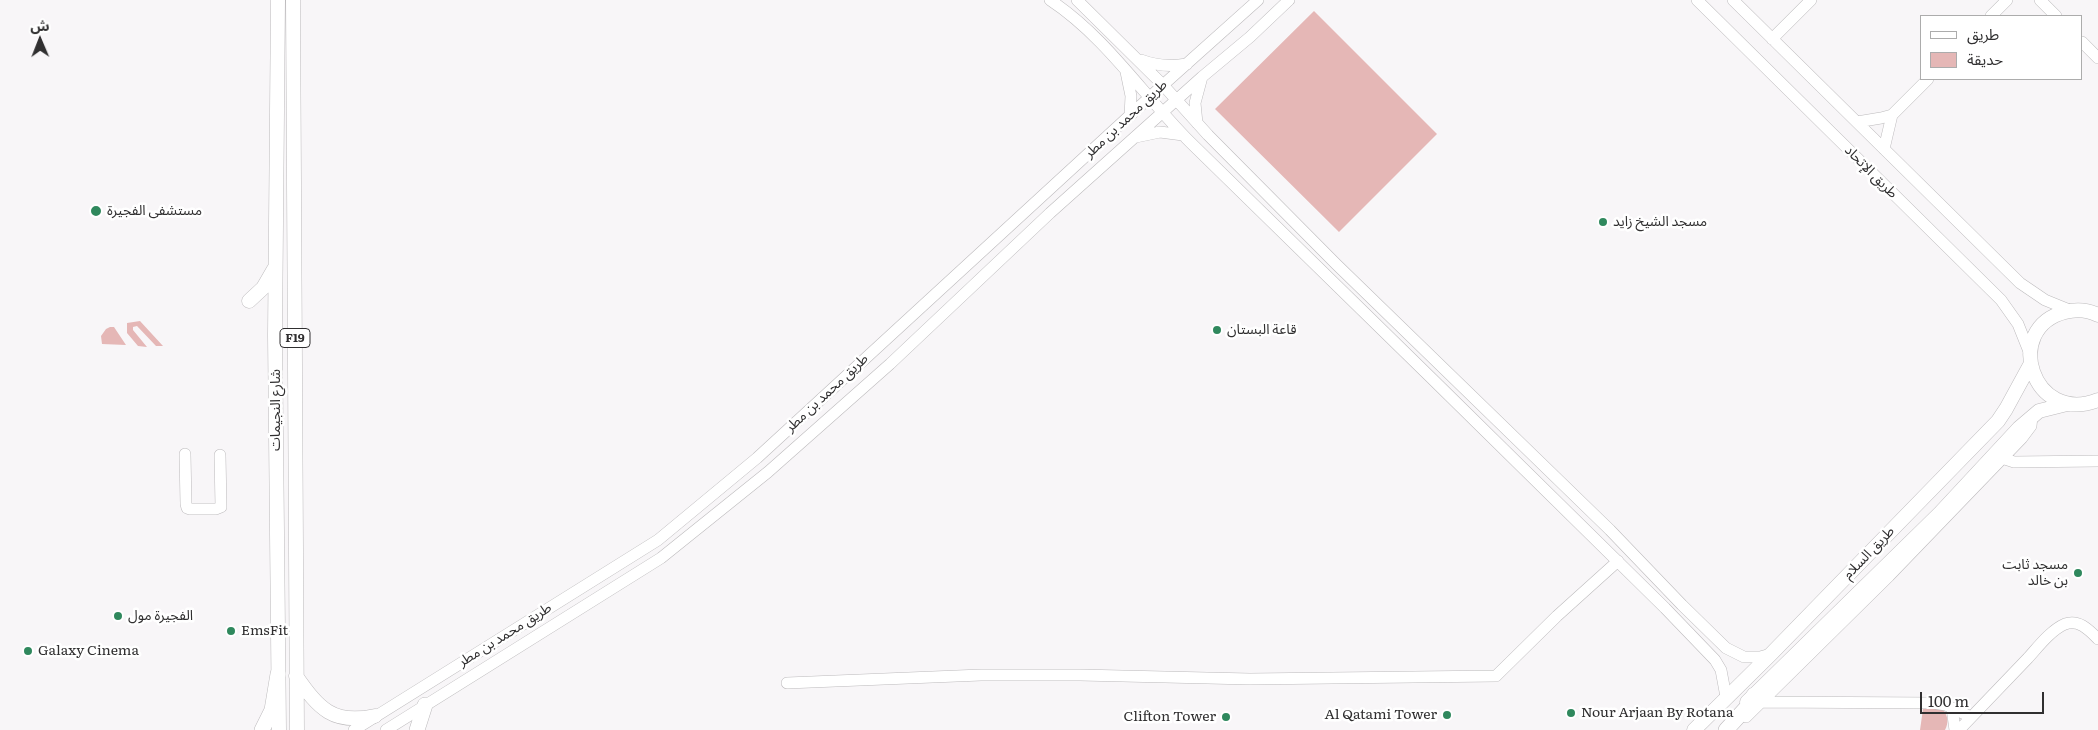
<!DOCTYPE html>
<meta charset="utf-8">
<style>
body{margin:0}
#map{position:relative;width:2098px;height:730px;overflow:hidden;background:#f8f6f8;font-family:Literata,"Noto Sans Arabic",serif}
canvas{display:block}
.legend{position:absolute;left:1920px;top:15px;width:162px;height:65px;box-sizing:border-box;background:#fff;border:1px solid #acacac;margin:0;padding:6px 9px;list-style:none;font-size:15px;color:#302f30}
.legend li{display:flex;align-items:center;gap:10px;height:25px}
.legend b{width:25px;border:1px solid #acacac}
.north{position:absolute;left:15px;top:15px;width:50px;height:50px;-webkit-text-stroke:4px #fff;paint-order:stroke;rotate:359deg;font-size:14px;font-weight:700;line-height:20px;text-align:center;color:#302f30}
.north::after{content:'';display:block;margin:auto;width:18px;height:22px;background:#302f30;clip-path:polygon(50% 0,100% 100%,50% 72%,0 100%)}
.scale{position:absolute;left:1920px;top:692px;width:124px;height:22px;box-sizing:border-box;border:2px solid #302f30;border-top:0;padding-left:6px;font-size:15px;line-height:18px;white-space:nowrap;color:#302f30;-webkit-text-stroke:4px #fff;paint-order:stroke}
</style>
<div id="map">
<canvas width="2098" height="730"></canvas>
<ul class="legend">
<li><b style="height:6px;background:#fff"></b>طريق</li>
<li><b style="height:14px;background:#e5b7b6"></b>حديقة</li>
</ul>
<div class="north">ش</div>
<div class="scale">100 m</div>
</div>
<script>
const c = document.querySelector('canvas').getContext('2d');
c.lineJoin = 'round';
function fillPath(path, color) { c.fillStyle = color; c.fill(path, 'evenodd'); }
function strokePath(path, color, width, dash) { c.strokeStyle = color; c.lineWidth = width; c.lineCap = dash ? 'butt' : 'round'; c.setLineDash(dash || []); c.stroke(path); }
function label(font, color, halo, rows, align = 'center') {
  c.font = font + ' Literata,"Noto Sans Arabic",serif'; c.lineWidth = 5; c.setLineDash([]); c.textBaseline = 'middle'; c.strokeStyle = halo; c.fillStyle = color; for (const [text, x, y, turn = 0] of rows) {
    c.save(); c.translate(x, y); c.rotate((+turn || 0) * Math.PI / 180); c.textAlign = isNaN(turn) ? turn : align; if (halo) c.strokeText(text, 0, 0); c.fillText(text, 0, 0); c.restore();
  }
}
const green = new Path2D(`
 M1314 11 1437 134 1339 232 1215 109Z
 M140 321 163 346H156L137 326 133 327V330L147 347 138 346 127 333V323Z
 M110 327H114L126 345 102 344 101 336 106 329Z
 M1930 706 1943 709C1948 717 1949 722 1945 730H1920L1923 709Z`);
const minor = new Path2D(`
 M1050 0C1106 37 1143 95 1190 142 1349 297 1507 452 1665 608L1715 660 1721 670 1726 697
 M1077 0 1163 85 1208 135 1336 264 1610 530 1682 605 1726 648 1744 657H1760L1771 654
 M1697 0 2001 300 2018 324 2030 354
 M1733 0 2020 283 2045 300 2072 311
 M2040 0 2056 16
 M1991 16 2007 0
 M1772 39 1811 0
 M2082 42 2098 58
 M1141 60C1157 66 1170 67 1187 64
 M1126 72 1131 96 1130 116
 M1857 122 1881 118 1892 115 1928 79
 M1197 123 1195 103 1202 77
 M1136 137 1160 132 1183 135
 M1884 149 1892 115
 M185 454 186 504 187 508 190 509H216L221 507 220 455
 M2002 458 2014 462 2098 461
 M787 683 981 675H1080L1250 679 1496 676 1557 616 1618 561
 M1761 702 1933 703 1946 705 1971 717
 M1952 708 1955 730
 M1746 717 1889 576 2022 438 2031 426 2032 416
 M354 730 658 540 757 458 1163 85 1258 0
 M386 730 661 558 768 472 890 364 1050 213 1202 77 1250 37 1289 0
 M1959 730C1982 706 2005 682 2028 658 2038 647 2051 630 2065 624 2079 619 2089 630 2098 639`);
const major = new Path2D(`
 M278 0 275 335 279 730
 M293 0 297 730
 M249 301 263 288 274 269
 M2098 315C2088 310 2076 309 2065 312 2002 328 2032 426 2098 400
 M296 676C319 709 333 725 375 716
 M1747 702 1940 513 2019 428 2039 411 2067 404
 M1694 730 1771 654 1998 421 2006 409 2030 365`);
const highway = new Path2D(`
 M262 730 272 710 278 674
 M417 730 425 705
 M1726 730 1748 706 1754 695`);
const markers = [
 [96,211,6,"#2f885d"],
 [1603,222,5,"#2f885d"],
 [1217,330,5,"#2f885d"],
 [2078,573,5,"#2f885d"],
 [118,616,5,"#2f885d"],
 [231,631,5,"#2f885d"],
 [28,651,5,"#2f885d"],
 [1571,713,5,"#2f885d"],
 [1447,715,5,"#2f885d"],
 [1226,717,5,"#2f885d"]
];
const shields = [
 [295,338,30]
];
const shieldNames = [
 ["F19",295,338]
];
const streetNames = [
 ["طريق محمد بن مطر",1126,119,-43],
 ["طريق اﻹتحاد",1871,172,45],
 ["طريق محمد بن مطر",827,393,-43],
 ["شارع النجيمات",276,410,-90],
 ["طريق السلام",1869,553,-46],
 ["طريق محمد بن مطر",505,635,-32]
];
const poiNames = [
 ["مستشفى الفجيرة",107,211],
 ["مسجد الشيخ زايد",1613,222],
 ["قاعة البستان",1227,330],
 ["مسجد ثابت",2068,565,"right"],
 ["بن خالد",2068,581,"right"],
 ["الفجيرة مول",128,616],
 ["EmsFit",241,631],
 ["Galaxy Cinema",38,651],
 ["Nour Arjaan By Rotana",1581,713],
 ["Al Qatami Tower",1437,715,"right"],
 ["Clifton Tower",1216,717,"right"]
];
fillPath(green, '#e5b7b6');
strokePath(minor, '#bcbabc', 12);
strokePath(major, '#bcbabc', 15);
strokePath(highway, '#bcbabc', 16);
strokePath(minor, '#fff', 11);
strokePath(major, '#fff', 14);
strokePath(highway, '#fff', 15);
for (const [x, y, r, color] of markers) { const dot = new Path2D(); dot.arc(x, y, r, 0, 2 * Math.PI); c.fillStyle = color; c.fill(dot); strokePath(dot, '#fff', 2); }
for (const [x, y, w] of shields) { const box = new Path2D(); box.roundRect(x - w / 2, y - 9.5, w, 19, 4); c.fillStyle = '#fff'; c.fill(box); strokePath(box, '#302f30', 1); }
label('bold 12px', '#302f30', null, shieldNames);
label('14px', '#302f30', '#fff', streetNames);
label('14px', '#302f30', '#fff', poiNames, 'left');
</script>
